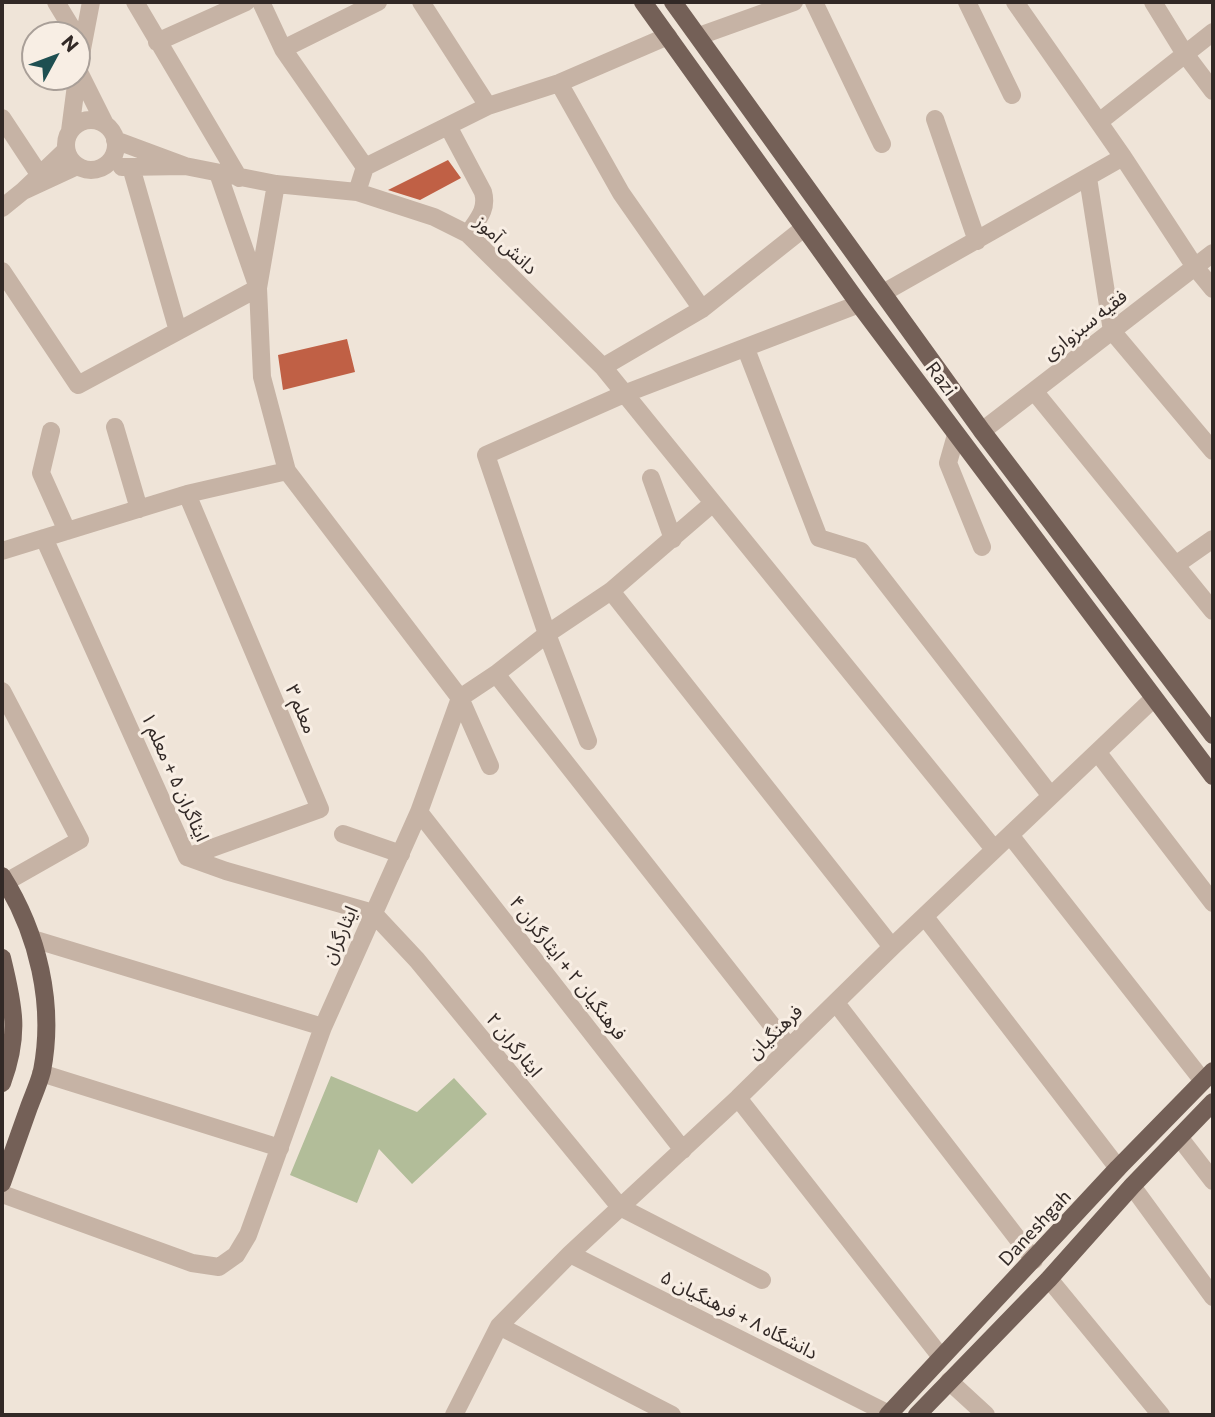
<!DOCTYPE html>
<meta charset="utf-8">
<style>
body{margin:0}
#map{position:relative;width:1215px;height:1417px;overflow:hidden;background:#efe4d8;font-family:Commissioner,sans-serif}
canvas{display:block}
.frame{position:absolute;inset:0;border:4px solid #322926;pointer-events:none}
.north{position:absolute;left:21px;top:21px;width:70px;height:70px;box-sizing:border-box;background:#f8eee4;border:2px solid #a99f98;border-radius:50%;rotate:49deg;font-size:19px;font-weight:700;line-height:28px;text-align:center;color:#322926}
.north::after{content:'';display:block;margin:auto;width:24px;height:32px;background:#1e4f51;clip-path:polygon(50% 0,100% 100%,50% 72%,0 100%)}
</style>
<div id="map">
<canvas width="1215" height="1417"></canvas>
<div class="frame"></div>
<div class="north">N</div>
</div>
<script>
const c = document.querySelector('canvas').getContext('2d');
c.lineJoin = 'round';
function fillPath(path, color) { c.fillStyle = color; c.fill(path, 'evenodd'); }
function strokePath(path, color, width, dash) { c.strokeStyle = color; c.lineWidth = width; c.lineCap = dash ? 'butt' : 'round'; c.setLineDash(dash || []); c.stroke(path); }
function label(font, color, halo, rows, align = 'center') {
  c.font = font + ' Commissioner,"Noto Sans Arabic",sans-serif'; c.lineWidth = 6; c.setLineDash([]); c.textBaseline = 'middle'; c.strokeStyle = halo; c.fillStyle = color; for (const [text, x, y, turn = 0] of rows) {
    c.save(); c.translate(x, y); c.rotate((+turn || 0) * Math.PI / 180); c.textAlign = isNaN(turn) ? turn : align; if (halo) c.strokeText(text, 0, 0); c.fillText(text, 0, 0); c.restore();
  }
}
const green = new Path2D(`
 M331 1076 417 1112 454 1078 487 1114 412 1184 379 1149 357 1203 290 1175Z`);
const building = new Path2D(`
 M448 160 461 178 420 200 388 190Z
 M347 339 355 372 283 390 278 355Z`);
const minor = new Path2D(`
 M56 2 76 35
 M135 2 239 178
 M261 2 283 49 365 167
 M421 2 488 106
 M814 2 882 144
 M967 2 1012 95
 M1015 2 1123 157 1195 267 1213 289
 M1153 2 1185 54 1213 91
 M699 36 794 2
 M157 42 246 2
 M283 49 378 2
 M78 70 91 2
 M559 83 621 193 702 309
 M2 118 39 174
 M935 119 977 241
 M66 145a25 25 0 1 1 50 0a25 25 0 1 1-50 0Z
 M1099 122 1213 32
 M448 126 483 192C488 210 477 220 468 234
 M70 131 78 70 105 124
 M115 140 185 166 122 167
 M66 150 23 191 77 166
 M185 166 276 184 357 192 434 217 468 234 603 367 994 849
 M131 167 178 331
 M1088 178 1112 331 1213 451
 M276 184 258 288 262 377 287 471 460 698 490 766
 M357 192 365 167 488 106 559 83 668 36
 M2 208 23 191
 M2 271 78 385 258 288 218 173
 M883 293 1123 157
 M746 349 819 538 861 551 1051 796
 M603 367 702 309 804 228
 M1034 391 1213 611
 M115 427 139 509
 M51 431 41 473 67 531
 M982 431 1213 253
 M956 435 948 463 982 547
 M651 478 673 539
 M187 494 320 809 187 857
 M44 538 187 857 226 871 373 913 417 960 620 1207 762 1280
 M2 551 187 494 287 471
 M1177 564 1213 539
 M611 591 892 947
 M496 674 789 1047
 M2 691 80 840 6 882
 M588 741 547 634 486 455 624 394 859 304
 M1098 753 1213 903
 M419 812 683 1150
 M343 834 401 854
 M1010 835 1203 1081
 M925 917 1118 1168
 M33 939 323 1027
 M836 1003 1034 1260
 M41 1073 280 1148
 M738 1098 941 1357
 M1179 1137 1213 1181
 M1132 1186 1213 1297
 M2 1194 192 1263 219 1267 236 1255 248 1235 323 1027 419 812 460 698 496 674 547 634 611 591 713 503
 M570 1254 889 1414
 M1049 1279 1161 1415
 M499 1326 672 1415
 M949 1381 986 1415
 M454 1415 499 1326 570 1254 738 1098 892 947 1153 699`);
const major = new Path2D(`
 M643 2 859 304 1213 776
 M673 2 982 431 1213 735
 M2 876C38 933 55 1004 42 1071 39 1083 33 1096 29 1107 20 1132 11 1158 2 1183
 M2 958C14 1007 20 1035 2 1083
 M888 1415 1118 1168 1213 1071
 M917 1415 1049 1279 1132 1186 1213 1102`);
const streetNames = [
 ["دانش آموز",506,245,43],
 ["فقیه سبزواری",1085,325,-38],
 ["Razi",941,379,53],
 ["معلم ۳",301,709,67],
 ["ایثاگران ۵ + معلم ۱",175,777,66],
 ["ایثارگران",340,935,-66],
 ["فرهنگیان ۲ + ایثارگران ۴",568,968,52],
 ["فرهنگیان",775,1032,-44],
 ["ایثارگران ۲",514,1045,51],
 ["Daneshgah",1035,1228,-47],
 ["دانشگاه ۸ + فرهنگیان ۵",739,1315,27]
];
fillPath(green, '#b2bd99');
fillPath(building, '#c06045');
strokePath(minor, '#c6b3a5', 18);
strokePath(major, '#746057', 18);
label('19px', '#322926', '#f8eee4', streetNames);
</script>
